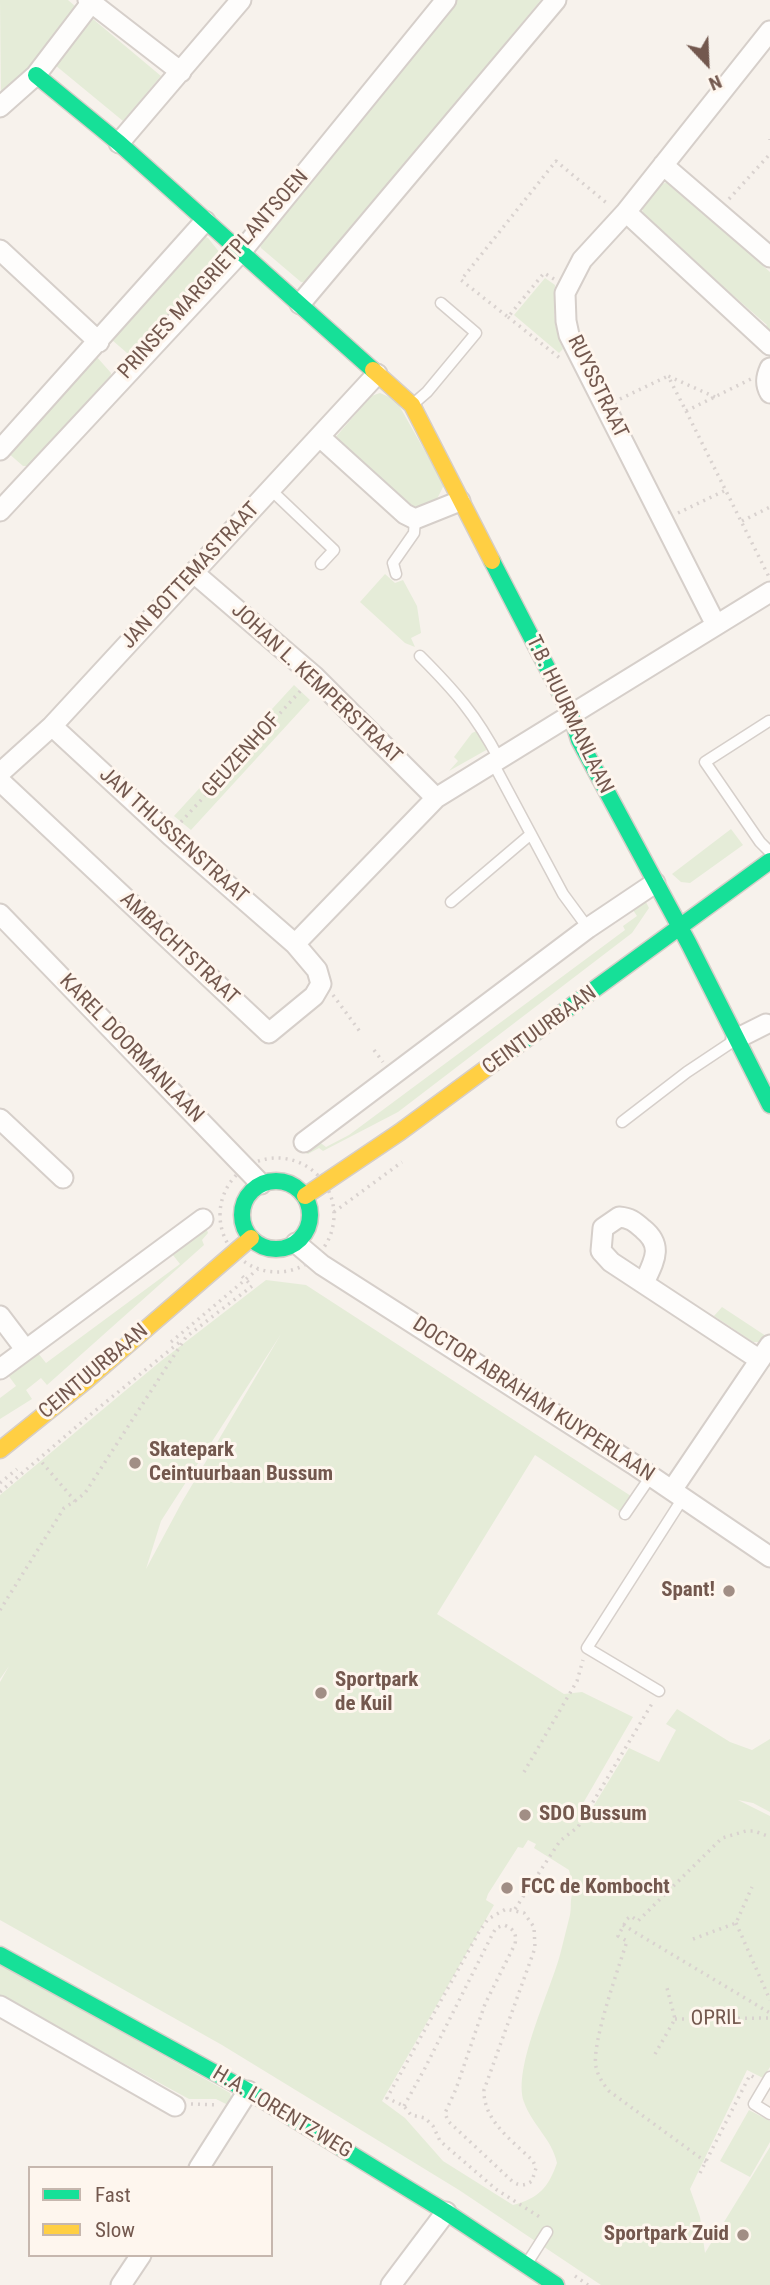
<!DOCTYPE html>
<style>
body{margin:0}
#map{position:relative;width:770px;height:2285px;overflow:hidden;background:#f7f2ec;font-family:"Roboto Condensed",sans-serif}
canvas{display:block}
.legend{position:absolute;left:28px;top:2166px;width:245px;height:91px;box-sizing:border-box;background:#fef6ee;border:2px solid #c6b7ae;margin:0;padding:9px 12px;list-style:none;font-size:21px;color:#73584e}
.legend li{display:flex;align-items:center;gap:14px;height:35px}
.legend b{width:35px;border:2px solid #c6b7ae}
.north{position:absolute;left:672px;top:28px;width:70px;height:70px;-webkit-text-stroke:5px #fef6ee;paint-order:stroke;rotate:157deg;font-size:19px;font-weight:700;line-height:28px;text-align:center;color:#73584e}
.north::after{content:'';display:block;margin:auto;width:24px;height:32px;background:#73584e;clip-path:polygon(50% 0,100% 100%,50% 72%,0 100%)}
</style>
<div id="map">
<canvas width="770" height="2285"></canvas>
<ul class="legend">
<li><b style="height:9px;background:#16e098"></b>Fast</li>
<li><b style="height:9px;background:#ffcf43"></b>Slow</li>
</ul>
<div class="north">N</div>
</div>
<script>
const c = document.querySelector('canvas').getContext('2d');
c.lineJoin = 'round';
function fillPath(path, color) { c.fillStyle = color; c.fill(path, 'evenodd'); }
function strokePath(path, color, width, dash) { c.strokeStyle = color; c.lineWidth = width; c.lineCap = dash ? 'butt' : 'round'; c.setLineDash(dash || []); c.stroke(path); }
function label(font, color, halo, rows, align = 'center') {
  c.font = font + ' "Roboto Condensed",sans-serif'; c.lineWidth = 6; c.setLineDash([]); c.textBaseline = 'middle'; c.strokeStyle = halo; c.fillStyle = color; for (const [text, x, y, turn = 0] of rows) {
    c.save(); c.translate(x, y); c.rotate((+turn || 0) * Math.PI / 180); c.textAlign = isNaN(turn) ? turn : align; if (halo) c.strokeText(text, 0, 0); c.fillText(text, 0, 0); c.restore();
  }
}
const green = new Path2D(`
 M0 0H68L75 6 74 14 1 99Z
 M457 0H541L307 283 301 282 261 248 259 242Z
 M93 19 161 76 123 121 55 65Z
 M667 182 680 184 679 190 770 272V334L763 329 767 325 653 226 645 225C638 202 646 191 667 182Z
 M203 236 208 238 224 258 134 359 112 340Z
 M545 278 555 285C553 309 553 327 563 349L559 353 514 315Z
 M96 356 111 373 110 380 27 466H23L7 452Z
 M380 393 396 400 444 485 437 499 417 510 395 498 398 493 334 439 371 396Z
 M385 574 395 583 403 580 417 606 421 633 411 638 415 647 405 643 360 602Z
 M294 685 310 700 191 830 174 816Z
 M479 730 488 749 449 771 458 761 454 757 472 733Z
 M731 829 743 845 690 883 681 882 672 874Z
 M646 902 649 908 632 933 398 1112 323 1151 319 1148 308 1154 301 1151 318 1141 326 1147 349 1135 625 930 623 926 637 916 633 910Z
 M205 1224 208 1233 202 1240 204 1245 47 1385 41 1378 26 1390 32 1399 0 1419V1398L16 1386 8 1375 38 1353 46 1363 180 1264 169 1250Z
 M266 1280 306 1285 634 1498 624 1514 535 1455 437 1614 564 1694 582 1692 633 1717 578 1812 588 1815 629 1748 659 1762 676 1730 666 1724 677 1709 730 1742 752 1750 770 1739V1812L753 1803 738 1800 770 1816V2067L763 2078 747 2070 690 2189 700 2217 705 2253 770 2147V2285H601L459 2190 222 2045 0 1920V1682L9 1666 0 1679V1495L161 1361ZM281 1334 182 1502 146 1569 161 1521ZM528 1840 536 1844 534 1848 569 1870 574 1889C569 1901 572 1904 570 1915 567 1927 564 1939 561 1951 552 1988 512 2068 524 2102 532 2125 552 2139 557 2163 548 2188 539 2198 513 2205L443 2161 405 2118 382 2101 494 1905 486 1900 488 1894 518 1847 523 1848Z
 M722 1307 766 1336 759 1342H753L714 1316Z
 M0 1964 230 2093 233 2103 230 2106 216 2099H189L0 1996Z
 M749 2110 770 2121V2142L750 2177 720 2161Z`);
const path = new Path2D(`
 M770 139V140
 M729 199 770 154
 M554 279 544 273 508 317 461 280 556 161 609 205
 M508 317 561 359
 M715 397 668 376 686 411 751 379
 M620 399 668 376
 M686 411 769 577
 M678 513 726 490
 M742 521 770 507
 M181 822 303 688
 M333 995 361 1033
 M374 1050 383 1062
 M220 1215a57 57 0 1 1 114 0a57 57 0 1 1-114 0Z
 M334 1212 402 1162
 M171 1342 258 1269
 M0 1483 17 1469
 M0 1492 96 1410 181 1341
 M75 1501 85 1493 186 1337 252 1286 242 1276
 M0 1610 64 1508 75 1501 39 1459
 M524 1772 577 1681 583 1660
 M515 1909 560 1841 578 1827 653 1702
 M736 1923 770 2000
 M623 1925 770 2013
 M693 1939 736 1923 752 1887
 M675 2019 770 2018
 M655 2054 675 2019 666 1984
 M191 2104 218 2105
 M404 2106 425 2068 492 1935 496 1928 504 1925C514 1929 517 1934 515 1944L485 2004 456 2089 445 2113 448 2121 513 2182C520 2186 525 2186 532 2181L536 2168 533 2161C513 2141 483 2121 484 2090L535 1948 534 1927 524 1913 506 1909 488 1919 479 1932 387 2098 404 2106 411 2115 425 2118 433 2126 440 2141 497 2190 543 2219
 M706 2162 609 2091C603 2084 598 2076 596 2067 591 2044 619 1967 627 1941L618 1936 627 1919 631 1916 638 1921 722 1838 746 1831H754L770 1837
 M700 2173 750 2075 755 2078
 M575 2276 588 2285`);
const lane = new Path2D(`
 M412 405 427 392 476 333 441 303
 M271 490 334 550 321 564
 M396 574 393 563 414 533 415 519
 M420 656C455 691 476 715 499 759
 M769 721 705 762 760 842 770 852
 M493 763 563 894 588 928
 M451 902 531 834
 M622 1122 687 1072 735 1040
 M625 1514 651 1476
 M659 1691 587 1648 683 1498
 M770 2077 754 2104 770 2114
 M526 2265 547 2232`);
const street = new Path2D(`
 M88 0 181 72
 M0 107 36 75 91 3
 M119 143 241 0
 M663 165 770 257
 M626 212 770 345
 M0 250 99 342
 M300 304 556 0
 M770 368C766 377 765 384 770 393
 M320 437 405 514 415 519 460 501
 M0 450 205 221
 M0 511 241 252 446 0
 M194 573 314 676 436 798
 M716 625 569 335 566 321 565 293 582 260 626 212 770 31
 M0 773 52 726 377 374
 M0 781 269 1033 314 996 321 984 317 970 295 944 170 835 52 726
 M0 914 261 1184
 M295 944 436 798 770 592
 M736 1039 766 1024
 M0 1119 63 1178
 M304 1142 588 928 655 883
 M296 1243 322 1265 633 1464 770 1557
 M644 1283C654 1261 664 1246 643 1229 634 1221 630 1218 619 1217L603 1228 601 1251 611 1262 760 1360
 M0 1316 25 1349
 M0 1369 203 1219
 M672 1490 770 1345
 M0 2006 175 2106
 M199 2168 248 2091
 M121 2285 141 2255
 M391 2285 446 2212`);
const fast = new Path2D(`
 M36 75 119 143 373 370
 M492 561 571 714 579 740 689 944 770 1105
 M507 1053 770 861
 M242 1215a34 34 0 1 1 68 0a34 34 0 1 1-68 0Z
 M0 1955 248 2091 446 2212 556 2285`);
const slow = new Path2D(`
 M373 370 412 405 492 561
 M305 1196 400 1132 507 1053
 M0 1450 87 1380 251 1238`);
const markers = [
 [135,1463,7,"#a18e85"],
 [729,1591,7,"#a18e85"],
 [321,1693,7,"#a18e85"],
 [525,1815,7,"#a18e85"],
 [507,1888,7,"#a18e85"],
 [743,2235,7,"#a18e85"]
];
const streetNames = [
 ["PRINSES MARGRIETPLANTSOEN",214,275,-48],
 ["RUYSSTRAAT",597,387,64],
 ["JAN BOTTEMASTRAAT",191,576,-47],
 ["JOHAN L. KEMPERSTRAAT",316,684,43],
 ["T.B. HUURMANLAAN",569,715,64],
 ["GEUZENHOF",242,756,-48],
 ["JAN THIJSSENSTRAAT",173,836,42],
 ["AMBACHTSTRAAT",179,949,43],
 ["CEINTUURBAAN",540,1031,-36],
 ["KAREL DOORMANLAAN",131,1049,46],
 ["CEINTUURBAAN",94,1372,-40],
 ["DOCTOR ABRAHAM KUYPERLAAN",533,1400,33],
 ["OPRIL",716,2019,-1],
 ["H.A. LORENTZWEG",282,2113,31]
];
const poiNames = [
 ["Skatepark",149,1451],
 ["Ceintuurbaan Bussum",149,1475],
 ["Spant!",715,1591,"right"],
 ["Sportpark",335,1681],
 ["de Kuil",335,1705],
 ["SDO Bussum",539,1815],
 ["FCC de Kombocht",521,1888],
 ["Sportpark Zuid",729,2235,"right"]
];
fillPath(green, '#e5ecd8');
strokePath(lane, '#d6cfca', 13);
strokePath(street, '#d6cfca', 23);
strokePath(fast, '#d6cec8', 19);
strokePath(slow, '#d6cec8', 19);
strokePath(path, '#d9d2cf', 3.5, [2, 5]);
strokePath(lane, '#fefdfc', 10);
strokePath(street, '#fefdfc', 19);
strokePath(fast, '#16e098', 16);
strokePath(slow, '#ffcf43', 16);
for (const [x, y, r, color] of markers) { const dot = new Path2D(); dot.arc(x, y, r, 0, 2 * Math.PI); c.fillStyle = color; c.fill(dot); strokePath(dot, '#fef6ee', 2.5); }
label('21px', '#73584e', '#fef6ee', streetNames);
label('bold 21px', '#73584e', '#fef6ee', poiNames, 'left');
</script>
